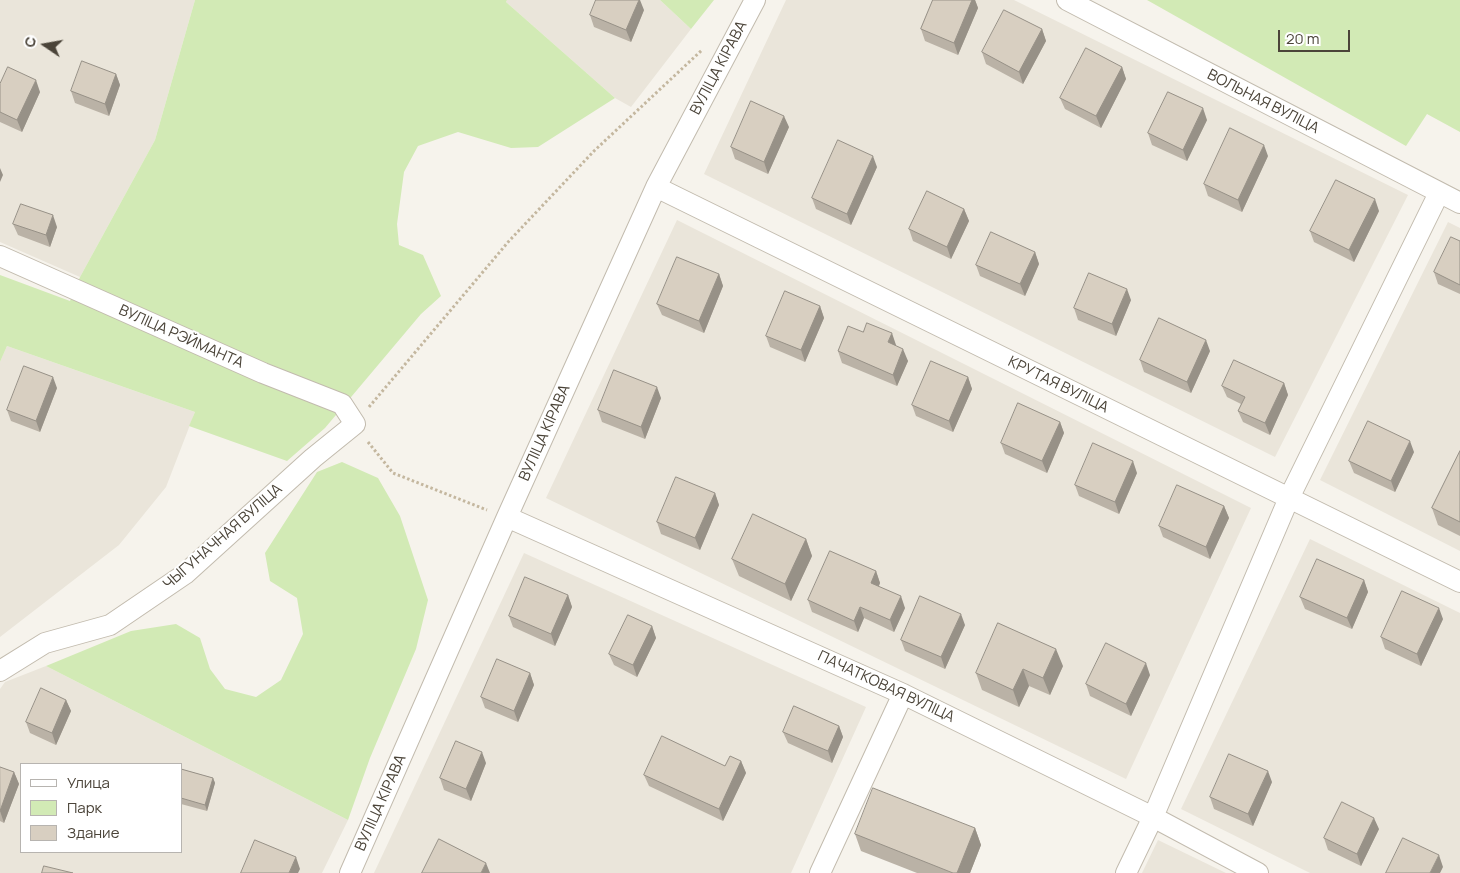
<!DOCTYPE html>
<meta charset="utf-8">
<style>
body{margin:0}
#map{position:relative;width:1460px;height:873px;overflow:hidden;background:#f6f3ec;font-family:Manrope,sans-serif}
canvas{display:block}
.legend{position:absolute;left:20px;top:763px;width:162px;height:90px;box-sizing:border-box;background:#fff;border:1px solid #b7b4b0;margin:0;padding:6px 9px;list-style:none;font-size:15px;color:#4b4439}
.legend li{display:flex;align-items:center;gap:10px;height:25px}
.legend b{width:25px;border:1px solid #b7b4b0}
.north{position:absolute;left:20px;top:20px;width:50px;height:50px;-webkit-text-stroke:4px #fff;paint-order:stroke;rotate:282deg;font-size:14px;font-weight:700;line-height:20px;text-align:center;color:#4b4439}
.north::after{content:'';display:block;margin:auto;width:18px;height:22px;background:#4b4439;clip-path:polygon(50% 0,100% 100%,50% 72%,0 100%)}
.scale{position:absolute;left:1278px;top:30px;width:72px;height:22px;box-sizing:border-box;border:2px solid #4b4439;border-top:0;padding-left:6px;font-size:15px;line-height:18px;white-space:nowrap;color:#4b4439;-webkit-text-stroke:4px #fff;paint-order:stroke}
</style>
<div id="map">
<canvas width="1460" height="873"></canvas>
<ul class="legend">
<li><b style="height:6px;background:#fff"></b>Улица</li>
<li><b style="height:14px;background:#d2eab5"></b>Парк</li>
<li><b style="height:14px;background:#d8cfc1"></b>Здание</li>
</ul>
<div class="north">С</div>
<div class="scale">20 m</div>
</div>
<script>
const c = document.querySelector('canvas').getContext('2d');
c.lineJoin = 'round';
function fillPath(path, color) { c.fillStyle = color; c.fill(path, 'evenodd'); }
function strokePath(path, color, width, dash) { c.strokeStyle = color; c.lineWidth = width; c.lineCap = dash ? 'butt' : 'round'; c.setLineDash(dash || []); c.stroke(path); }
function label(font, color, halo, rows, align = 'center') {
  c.font = font + ' Manrope,sans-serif'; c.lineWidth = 4; c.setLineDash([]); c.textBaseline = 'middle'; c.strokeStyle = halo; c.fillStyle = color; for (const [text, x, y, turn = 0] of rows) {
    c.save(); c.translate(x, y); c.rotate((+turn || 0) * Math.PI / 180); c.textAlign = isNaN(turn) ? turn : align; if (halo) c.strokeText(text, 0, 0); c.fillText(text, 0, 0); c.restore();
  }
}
const residential = new Path2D(`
 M0 0H195L155 140 80 277 0 242Z
 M507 0H660L691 29 631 107 615 98 506 2Z
 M786 0H1014L1408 195 1275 457 704 174Z
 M677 220 1251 508 1126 779 546 498Z
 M1448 222 1460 228V551L1320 480Z
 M7 346 195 412 166 487 119 545 0 637V362Z
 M1310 539 1460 613V873H1310L1181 809Z
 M524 553 866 707 791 873H374Z
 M46 666 348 820 322 873H0V689L5 682ZM21 764H181V852H21Z
 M1158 840 1226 873H1142Z`);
const green = new Path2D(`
 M195 0H507L506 2 615 98 538 147 511 148 458 132 418 146 404 172 397 224 399 245 423 255 441 296 421 314 325 428 287 461 189 426 195 412 7 346 0 362V275L70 301 80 277 155 140Z
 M660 0H714L691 29Z
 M1147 0H1460V132L1427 114 1406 146Z
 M342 462 378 478 400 516 428 600 416 649 370 758 348 820 46 666 131 631 176 624 200 638 210 669 225 689 256 697 281 680 303 634 297 598 270 581 265 553 317 472Z`);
const path = new Path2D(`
 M369 407 509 241 594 151 702 50
 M368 442 393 473 487 510`);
const street = new Path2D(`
 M1067 0 1460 203
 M656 187 1460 582
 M0 256 263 373 342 404 355 424 313 458 185 574 110 625 45 643 0 671
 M507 517 903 694 1153 817 1258 873
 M350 873 507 517 656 187 755 0
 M820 873 903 694
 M1126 873 1153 817 1289 498 1439 193`);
const wall = new Path2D(`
 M933 0H975L978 8 958 55 925 41 921 29Z
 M644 10 631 42 594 27 590 15Z
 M1042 29 1046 41 1023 84 986 64 982 52Z
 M1122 67 1126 79 1101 128 1065 109 1060 98Z
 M116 74 120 85 109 116 75 103 71 91Z
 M0 84 40 92 22 132 0 122Z
 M1207 120 1187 161 1152 145 1148 133Z
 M789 127 768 174 735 159 731 147Z
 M1268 156 1242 212 1208 196 1204 184Z
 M877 167 851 225 816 209 812 198Z
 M964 209 969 221 951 259 913 241 909 229Z
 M1379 211 1354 262 1314 242 1310 231Z
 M13 224 57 227 50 247 18 235Z
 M1460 241V294L1438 284 1434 272Z
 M1035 252 1039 264 1025 296 980 276 976 265Z
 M719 274 723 286 704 333 662 315 657 304Z
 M1131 300 1116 336 1078 320 1074 308Z
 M820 306 824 318 805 362 770 347 766 336Z
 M863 332 896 345 895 346 908 361 897 386 842 363 838 351Z
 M1210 351 1191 393 1144 372 1140 360Z
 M968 377 972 389 953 432 916 416 912 405Z
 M1284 383 1288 395 1270 435 1243 422 1238 411 1241 404 1227 397 1222 386Z
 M57 388 40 432 11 421 7 410Z
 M661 398 645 439 602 422 598 410Z
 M1060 422 1064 433 1047 473 1005 454 1001 443Z
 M1460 451V536L1438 525 1432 508Z
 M1414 452 1395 492 1354 473 1349 461Z
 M1137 473 1119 514 1079 496 1075 485Z
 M715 493 719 505 700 550 661 534 657 522Z
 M1224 506 1229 518 1210 559 1163 537 1159 526Z
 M806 539 812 556 791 601 739 576 732 559Z
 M876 571 880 583 879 586 905 608 894 632 864 618 858 632 812 612 808 600Z
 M1364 580 1368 592 1352 629 1305 609 1300 597Z
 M568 595 572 607 555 646 513 627 509 616Z
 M1443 619 1421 666 1385 649 1381 637Z
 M965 625 945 669 905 651 901 640Z
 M652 626 656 638 637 677 614 665 609 654Z
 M1063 666 1050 695 1029 686 1019 707 982 690 976 673Z
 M530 673 534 685 518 722 485 708 481 697Z
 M1150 675 1131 716 1090 696 1086 684Z
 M66 700 71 711 56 745 30 733 26 722Z
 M839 726 843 737 832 763 788 743 783 732Z
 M741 761 746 773 723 821 649 786 644 775 725 766Z
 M486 763 471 801 444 790 440 778Z
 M0 767 14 772 19 784 4 823 0 821Z
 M181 769 213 778 215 783 207 811 181 804Z
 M1272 782 1253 826 1214 809 1210 797Z
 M975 828 981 845 970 873H917L861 851 855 834Z
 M1379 829 1361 866 1328 850 1324 838Z`);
const shadedWall = new Path2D(`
 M639 0H640L644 10 631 42 626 30Z
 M972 0H975L978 8 958 55 954 43Z
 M1042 29 1046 41 1023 84 1019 72Z
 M1122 67 1126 79 1101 128 1096 116Z
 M116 74 120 85 109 116 105 104Z
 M36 80 40 92 22 132 17 120Z
 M1203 108 1207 120 1187 161 1183 150Z
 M784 116 789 127 768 174 764 162Z
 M1264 145 1268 156 1242 212 1238 200Z
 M873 156 877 167 851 225 847 214Z
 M0 168 3 175 0 182Z
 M1375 199 1379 211 1354 262 1349 250Z
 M964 209 969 221 951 259 947 247Z
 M53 215 57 227 50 247 46 235Z
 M1035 252 1039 264 1025 296 1020 284Z
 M719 274 723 286 704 333 699 321Z
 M1127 289 1131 300 1116 336 1112 324Z
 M820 306 824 318 805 362 801 350Z
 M892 333 896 345 892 354 888 342Z
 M1206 340 1210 351 1191 393 1187 382Z
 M903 349 908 361 897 386 893 375Z
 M53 377 57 388 40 432 36 421Z
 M968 377 972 389 953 432 949 421Z
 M1284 383 1288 395 1270 435 1265 423Z
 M657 387 661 398 645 439 641 427Z
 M1060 422 1064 433 1047 473 1042 461Z
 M1410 441 1414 452 1395 492 1391 481Z
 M1133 461 1137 473 1119 514 1115 502Z
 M715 493 719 505 700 550 695 538Z
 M1224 506 1229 518 1210 559 1206 547Z
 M806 539 812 556 791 601 785 584Z
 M876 571 880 583 875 594 871 583Z
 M1364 580 1368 592 1352 629 1347 618Z
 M568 595 572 607 555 646 551 634Z
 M901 596 905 608 894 632 890 620Z
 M860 607 864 618 858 632 854 621Z
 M1439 608 1443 619 1421 666 1417 654Z
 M961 614 965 625 945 669 941 657Z
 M652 626 656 638 637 677 633 665Z
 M1056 649 1063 666 1050 695 1043 678Z
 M1146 663 1150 675 1131 716 1126 704Z
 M1023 669 1029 686 1019 707 1013 690Z
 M530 673 534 685 518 722 514 711Z
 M66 700 71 711 56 745 52 733Z
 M839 726 843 737 832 763 828 751Z
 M482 752 486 763 471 801 466 789Z
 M741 761 746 773 723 821 719 809Z
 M1268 771 1272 782 1253 826 1248 814Z
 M14 772 19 784 4 823 0 811Z
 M213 778 215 783 207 811 205 805Z
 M1374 818 1379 829 1361 866 1357 854Z
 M975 828 981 845 970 873H957Z
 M1439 855 1443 867 1440 873H1430Z
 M296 857 300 869 298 873H289Z
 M486 863 490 873H481Z`);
const building = new Path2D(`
 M596 0H639L626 30 590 15Z
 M933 0H972L954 43 921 29Z
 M1004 10 1042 29 1019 72 982 52Z
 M1086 48 1122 67 1096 116 1060 98Z
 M82 61 116 74 105 104 71 91Z
 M8 67 36 80 17 120 0 112V84Z
 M1168 92 1203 108 1183 150 1148 133Z
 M751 101 784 116 764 162 731 147Z
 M1230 128 1264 145 1238 200 1204 184Z
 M838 140 873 156 847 214 812 198Z
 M1336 180 1375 199 1349 250 1310 231Z
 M927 191 964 209 947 247 909 229Z
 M21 204 53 215 46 235 13 224Z
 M991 232 1035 252 1020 284 976 265Z
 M1451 237 1460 241V285L1434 272Z
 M677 257 719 274 699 321 657 304Z
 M1089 273 1127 289 1112 324 1074 308Z
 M785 291 820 306 801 350 766 336Z
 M1159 318 1206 340 1187 382 1140 360Z
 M867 323 892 333 888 342 903 349 893 375 838 351 848 326 863 332Z
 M1234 360 1284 383 1265 423 1238 411 1245 397 1222 386Z
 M931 361 968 377 949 421 912 405Z
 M24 366 53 377 36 421 7 410Z
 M614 370 657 387 641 427 598 410Z
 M1018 403 1060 422 1042 461 1001 443Z
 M1368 421 1410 441 1391 481 1349 461Z
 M1093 443 1133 461 1115 502 1075 485Z
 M1460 451V522L1432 508Z
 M676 477 715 493 695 538 657 522Z
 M1177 485 1224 506 1206 547 1159 526Z
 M753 514 806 539 785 584 732 559Z
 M830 551 876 571 871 583 901 596 890 620 860 607 854 621 808 600Z
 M1317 559 1364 580 1347 618 1300 597Z
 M525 577 568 595 551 634 509 616Z
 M1402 591 1439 608 1417 654 1381 637Z
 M920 596 961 614 941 657 901 640Z
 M628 615 652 626 633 665 609 654Z
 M998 623 1056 649 1043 678 1023 669 1013 690 976 673Z
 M1106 643 1146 663 1126 704 1086 684Z
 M497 659 530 673 514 711 481 697Z
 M41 688 66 700 52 733 26 722Z
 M794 706 839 726 828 751 783 732Z
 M662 736 725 766 730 756 741 761 719 809 644 775Z
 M456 741 482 752 466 789 440 778Z
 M1229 754 1268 771 1248 814 1210 797Z
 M0 767 14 772 0 811Z
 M181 769 213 778 205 805 181 798Z
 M873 788 975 828 957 873H953L855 834Z
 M1342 802 1374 818 1357 854 1324 838Z
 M1403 838 1439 855 1430 873H1386Z
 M439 839 486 863 481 873H422Z
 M255 840 296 857 289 873H241Z
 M44 866 73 873H42Z`);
const streetNames = [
 ["ВУЛІЦА КІРАВА",719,68,-62],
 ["ВОЛЬНАЯ ВУЛІЦА",1263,102,27],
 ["ВУЛІЦА РЭЙМАНТА",181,337,24],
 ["КРУТАЯ ВУЛІЦА",1058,385,26],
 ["ВУЛІЦА КІРАВА",545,433,-66],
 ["ЧЫГУНАЧНАЯ ВУЛІЦА",223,537,-41],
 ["ПАЧАТКОВАЯ ВУЛІЦА",886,687,25],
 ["ВУЛІЦА КІРАВА",381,803,-66]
];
fillPath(residential, '#eae5da');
fillPath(green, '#d2eab5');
strokePath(street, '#c2bbae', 22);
strokePath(path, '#c4b79f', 3, [2.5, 2.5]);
strokePath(street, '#fff', 20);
fillPath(wall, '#bab2a6');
fillPath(shadedWall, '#979187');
fillPath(building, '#d8cfc1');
strokePath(building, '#979187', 1);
label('15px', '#4b4439', '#fff', streetNames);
</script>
